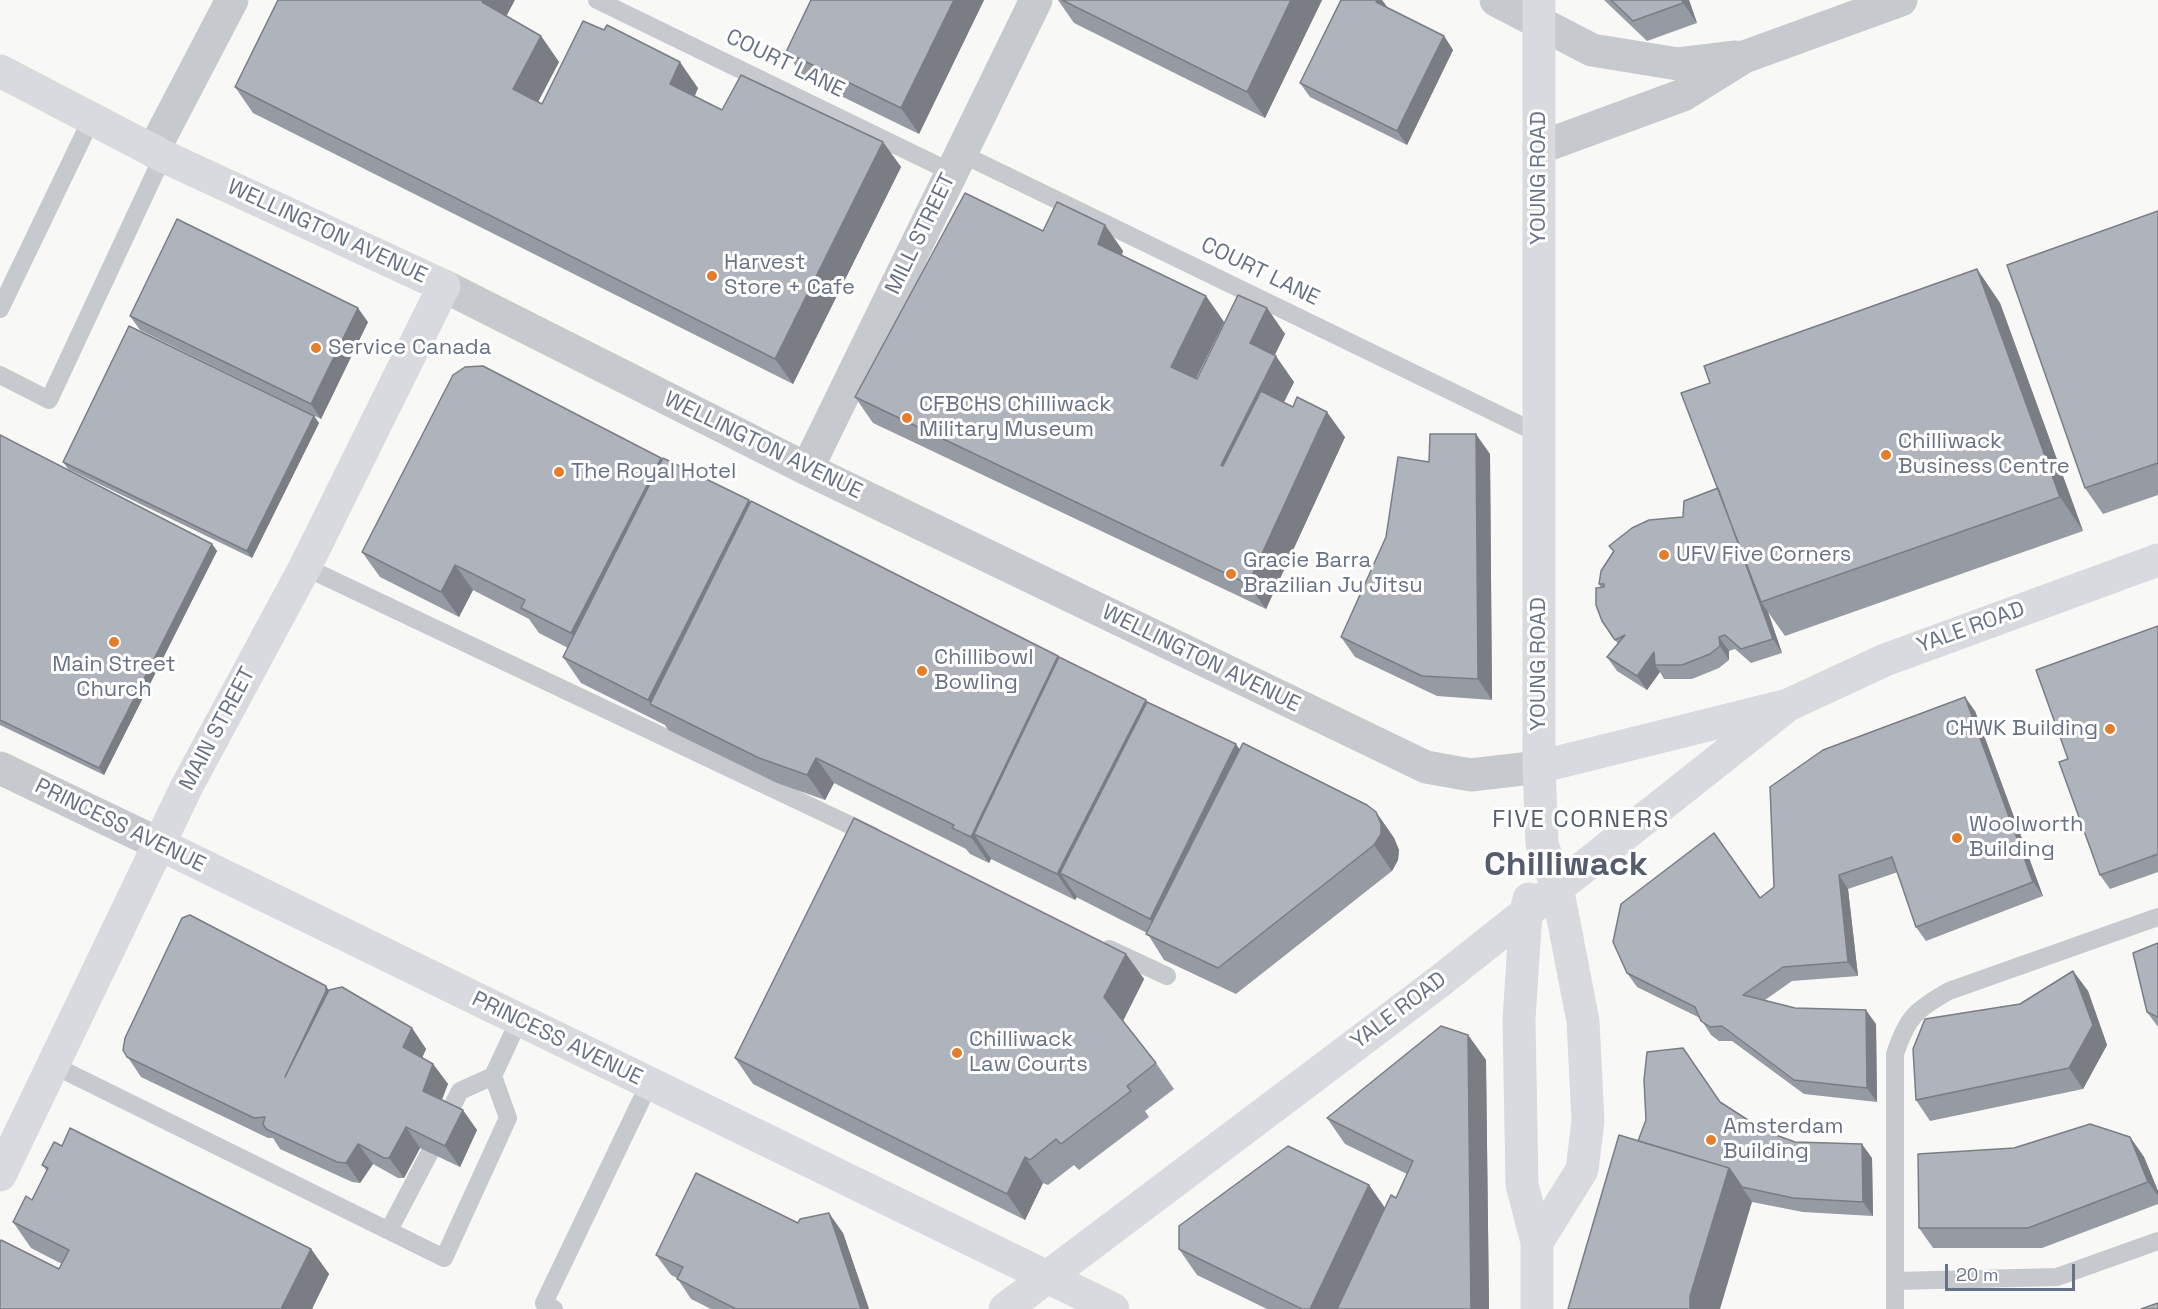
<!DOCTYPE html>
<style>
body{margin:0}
#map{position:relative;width:2158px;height:1309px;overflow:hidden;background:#f8f9f6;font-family:"Space Grotesk",sans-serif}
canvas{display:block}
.scale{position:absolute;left:1945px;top:1264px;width:130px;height:27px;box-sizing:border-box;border:3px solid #677287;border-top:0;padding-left:8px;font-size:18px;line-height:21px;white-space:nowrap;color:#677287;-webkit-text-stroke:4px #fff;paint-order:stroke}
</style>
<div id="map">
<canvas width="2158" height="1309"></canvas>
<div class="scale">20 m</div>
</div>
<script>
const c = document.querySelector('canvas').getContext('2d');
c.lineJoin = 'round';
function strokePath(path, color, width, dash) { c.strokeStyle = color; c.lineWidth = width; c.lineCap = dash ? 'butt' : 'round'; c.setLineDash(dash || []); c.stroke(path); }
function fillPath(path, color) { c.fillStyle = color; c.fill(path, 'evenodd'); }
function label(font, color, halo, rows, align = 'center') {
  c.font = font + ' "Space Grotesk",sans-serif'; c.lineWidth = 6; c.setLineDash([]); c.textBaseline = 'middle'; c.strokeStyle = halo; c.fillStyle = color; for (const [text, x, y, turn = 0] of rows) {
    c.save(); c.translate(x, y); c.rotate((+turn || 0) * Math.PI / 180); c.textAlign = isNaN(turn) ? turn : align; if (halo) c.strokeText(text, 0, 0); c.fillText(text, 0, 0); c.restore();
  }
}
const lane = new Path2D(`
 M597 0 951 172
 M960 153 1539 434
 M0 309 91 120
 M0 375 49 400 163 156
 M305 567 873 836
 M1109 949 1167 976
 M53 1065 444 1258 508 1118 493 1076
 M447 1116 460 1091 493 1076 519 1020
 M389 1230 430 1152
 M1895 1281 2057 1277 2158 1241
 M554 1309 544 1303 649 1084
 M1895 1309V1054C1907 1018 1915 1010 1949 991L2158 917`);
const street = new Path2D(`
 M1496 0 1592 50 1678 64 1736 57
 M1539 148 1683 95 1744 57 1901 0
 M153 151 232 0
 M444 286 807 469 1426 767 1471 775 1539 767
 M807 469 1036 0
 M0 768 159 844`);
const secondary = new Path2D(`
 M0 71 163 156 444 286 305 567 187 786 0 1175
 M1539 767 1788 705 1885 660 2158 560
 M159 844 1113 1309
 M1529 899 1526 912 1519 1019 1522 1185 1537 1242
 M1005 1309 1440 981 1788 705
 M1537 1309V1242L1582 1170 1588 1121 1583 1021 1557 887 1542 844 1539 767V0`);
const wall = new Path2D(`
 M811 0H984L919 134 804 78 786 52Z
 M1058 0H1322L1265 118 1074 23Z
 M1341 0H1382L1388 8 1444 36 1453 50 1407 145 1310 97 1300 83Z
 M1604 0H1689L1697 23 1647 41Z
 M506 16 541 36 559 62 538 102 542 104 698 88 695 96 722 110 883 142 901 167 793 384 253 113 235 87Z
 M2158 211V495L2103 514 2085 488Z
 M1105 225 1123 251 1122 255 1206 296 1224 322 1196 379H1197L1267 308 1285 334 1274 356 1294 382 1284 402 1345 437 1266 609 873 423 855 397 1043 231Z
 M1977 269 2000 303 2083 531 1785 636 1768 612 1782 653 1751 663 1735 649 1729 651V660L1719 668 1692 679H1664L1660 672 1647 690 1617 671 1607 657 1618 644 1602 621 1601 588 1599 584 1613 551 1609 546 1683 517 1718 488 1710 383Z
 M130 316 368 322 321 419 140 330Z
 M314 416 319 423 252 558 68 469 63 462Z
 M0 435 212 544 217 551 104 775 0 725Z
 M1490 454 1492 700 1437 696 1355 657 1341 637Z
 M662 459 1058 656 1059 657 1146 700 1147 702 1240 749 1376 812 1394 838 1399 850 1398 860 1392 871 1236 994 1164 960 1147 933 1078 898 1077 897 1075 900 991 859 989 863 970 854 966 849 834 783 825 800 777 783 668 730 665 725 581 683 563 657 568 648 539 633 529 619 473 590 459 617 380 577 362 552Z
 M2158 626V872L2110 889 2100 875 2068 759Z
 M1975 711 2043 896 1926 941 1916 927 1898 872 1848 889 1858 976 1792 981 1765 1000 1795 1008 1876 1024 1877 1102 1804 1094 1732 1041H1719L1711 1035 1700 1018 1637 987 1627 973 1760 898 1774 887Z
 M2158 943V1027L2147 1012Z
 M1126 954 1144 979 1123 1021 1156 1063 1174 1089 1145 1111 1149 1117 1079 1170 1074 1165 1048 1185 1043 1183 1025 1220 753 1084 735 1058Z
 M2073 971 2088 991 2107 1045 2083 1089 1930 1121 1916 1100 2020 1004Z
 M329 991 412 1028 426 1049 422 1058 433 1064 448 1084 442 1100 477 1130 460 1167 420 1148 404 1178H398L373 1164 360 1183 352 1182 280 1149 273 1138H268L141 1077 123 1050Z
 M1468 1035 1486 1060 1489 1309H1267L1197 1275 1179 1249 1369 1185 1385 1208 1396 1198 1407 1174 1345 1144 1327 1118Z
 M1721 1102 1765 1131 1795 1142 1872 1158 1873 1216 1803 1212 1752 1202 1638 1141Z
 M2130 1137 2144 1157 2158 1191V1204L2042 1248H1933L1919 1228 2014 1148Z
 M62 1146 311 1249 329 1274 312 1309H0L59 1269 62 1264 31 1248 13 1222 32 1200 47 1171 42 1165Z
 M798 1223 843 1233 869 1309H711L691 1299 677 1278 671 1275 656 1255Z`);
const shadedWall = new Path2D(`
 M483 0H515L500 28 482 2Z
 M954 0H984L919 134 901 108Z
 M1291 0H1322L1265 118 1247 92Z
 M1377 0H1382L1389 10 1376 2Z
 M1682 0H1689L1697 23 1683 3Z
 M541 36 559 62 531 115 513 89Z
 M1444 36 1453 50 1407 145 1397 131Z
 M680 62 698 88 688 110 670 84Z
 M883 142 901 167 793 384 775 359Z
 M1105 225 1123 251 1116 269 1098 244Z
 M1977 269 2000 303 2083 531 2060 497Z
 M1206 296 1224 322 1189 392 1171 367Z
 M358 308 368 322 321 419 311 404Z
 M1267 308 1285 334 1268 369 1250 343Z
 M1276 356 1294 382 1239 491 1221 465Z
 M1327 412 1345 437 1266 609 1248 584Z
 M314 416 319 423 252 558 247 551Z
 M1476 434 1490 454 1492 700 1478 679Z
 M661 458 679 483 589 659 571 633Z
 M1719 487 1761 602 1768 612 1782 653 1773 639Z
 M749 500 767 526 651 704 648 700Z
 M212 544 217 551 104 775 99 768Z
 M455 565 473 590 459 617 441 592Z
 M1719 637 1729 651V660L1720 646Z
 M1654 652 1655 665 1660 672 1647 690 1637 676Z
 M1058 656 1076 681 974 834 991 859 989 863 971 837Z
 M1965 697 1975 711 2043 896 2033 882Z
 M1146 700 1164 726 1060 873 1077 897 1075 900 1057 874Z
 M1236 744 1254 770 1168 944 1150 919Z
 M816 758 834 783 825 800 807 775Z
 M1376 812 1394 838 1399 850 1398 860 1392 871 1374 845Z
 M1839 875 1848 889 1858 976 1848 962Z
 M1126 954 1144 979 1122 1023 1104 997Z
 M2073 971 2088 991 2107 1045 2083 1089 2069 1068Z
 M326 986 340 1006 285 1077Z
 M1866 1010 1876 1024 1877 1102 1867 1088Z
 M412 1028 426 1049 418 1067 403 1047Z
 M1468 1035 1486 1060 1489 1309H1471Z
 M433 1064 448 1084 437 1111 423 1091Z
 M463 1110 477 1130 460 1167 445 1146Z
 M406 1127 420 1148 404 1178 389 1158Z
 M2130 1137 2144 1157 2158 1191V1196L2148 1182Z
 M358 1144 373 1164 360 1183 346 1163Z
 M1862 1144 1872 1158 1873 1216 1863 1202Z
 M1025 1157 1043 1183 1025 1220 1007 1194Z
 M1729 1168 1752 1202 1720 1309H1690V1296Z
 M1369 1185 1387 1211 1340 1309H1310Z
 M829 1213 843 1233 869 1309H861Z
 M311 1249 329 1274 312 1309H281Z`);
const building = new Path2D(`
 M278 0H483L482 2 541 36 513 89 542 104 583 21 604 30 607 25 680 62 670 84 722 110 741 75 883 142 775 359 235 87Z
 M811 0H954L901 108 786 52Z
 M1062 0H1291L1247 92Z
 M1341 0H1377L1376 2 1444 36 1397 131 1300 83Z
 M1611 0H1682L1683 3 1633 21Z
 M965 193 1043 231 1057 202 1105 225 1098 244 1206 296 1171 367 1197 379 1238 295 1267 308 1250 343 1276 356 1221 465 1223 466 1261 391 1293 407 1297 397 1327 412 1248 584 855 397Z
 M2158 211V463L2085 488 2007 265Z
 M177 219 358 308 311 404 130 316Z
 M1977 269 2060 497 1761 602 1681 393 1710 383 1704 366Z
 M129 326 314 416 247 551 63 462Z
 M483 366 661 458 571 633 521 608 525 600 455 565 441 592 362 552 453 375 465 367Z
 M1430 434H1476L1478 679 1422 676 1341 637 1386 537 1398 457 1429 462Z
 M0 435 212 544 99 768 0 720Z
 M663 458 749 500 648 700 563 657Z
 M1718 488 1773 639 1741 649 1725 635 1719 637 1720 646 1710 654 1682 665H1655L1654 652 1637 676 1607 657 1625 635 1615 640 1602 621 1596 605V588L1604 587V584H1599L1601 571 1614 551 1609 546 1632 528 1649 520 1683 517 1684 501Z
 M751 501 1058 656 971 837 952 828 954 825 816 758 807 775 759 758 650 704Z
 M2158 626V854L2100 875 2059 762 2068 759 2036 670Z
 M1059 657 1146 700 1057 874 974 834Z
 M1965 697 2033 882 1916 927 1892 857 1839 875 1848 962 1783 967 1743 995 1795 1008 1866 1010 1867 1088 1794 1080 1722 1026 1710 1027 1701 1021 1695 1007 1627 973 1613 942 1621 904 1714 833 1760 898 1774 887 1770 787 1823 750Z
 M1147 702 1236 744 1150 919 1060 873Z
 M1243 743 1367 805 1376 812 1381 824V834L1374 845 1218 968 1146 934Z
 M854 818 1126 954 1104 997 1156 1063 1127 1086 1131 1091 1061 1144 1056 1139 1030 1160 1025 1157 1007 1194 735 1058Z
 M190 915 326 986V991L285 1077 329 990 342 987 412 1028 403 1047 433 1064 423 1091 463 1110 445 1146 406 1127 389 1158H384L358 1144 346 1163 337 1162 266 1129 263 1124 265 1117 254 1118 127 1057 123 1050 125 1038 182 918Z
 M2158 943V1017L2147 1012 2133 953Z
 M2073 971 2093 1025 2069 1068 1916 1100 1913 1049 1925 1019 2020 1004Z
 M1441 1026 1468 1035 1471 1309H1337L1391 1195 1396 1198 1413 1161 1327 1118Z
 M1683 1048 1720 1102 1765 1131 1795 1142 1862 1144 1863 1202 1793 1198 1742 1187 1729 1168 1638 1141 1646 1120 1644 1080 1647 1052Z
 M2090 1124 2130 1137 2148 1182 2028 1228H1919L1918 1154 2014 1148Z
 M70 1128 311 1249 281 1309H0V1242L1 1240 59 1269 69 1250 13 1222 26 1196 32 1200 48 1168 42 1165 54 1142 62 1146Z
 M1619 1135 1729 1168 1690 1296V1309H1568Z
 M1288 1146 1369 1185 1310 1309H1302L1179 1249V1226Z
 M696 1173 798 1223 800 1219 829 1213 861 1309H736L677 1279 683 1267 656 1255Z
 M2158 1303V1309H2141Z`);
const markers = [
 [712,276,6,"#e47e2b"],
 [316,348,6,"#e47e2b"],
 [907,418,6,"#e47e2b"],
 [1886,455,6,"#e47e2b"],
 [559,472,6,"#e47e2b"],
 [1664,555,6,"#e47e2b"],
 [1231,574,6,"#e47e2b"],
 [114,642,6,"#e47e2b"],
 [922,671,6,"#e47e2b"],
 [2110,729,6,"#e47e2b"],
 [1957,838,6,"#e47e2b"],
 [957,1053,6,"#e47e2b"],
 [1711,1140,6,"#e47e2b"]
];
const streetNames = [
 ["COURT LANE",785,64,26],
 ["YOUNG ROAD",1539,178,-90],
 ["WELLINGTON AVENUE",327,232,25],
 ["MILL STREET",921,234,-64],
 ["COURT LANE",1260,272,26],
 ["WELLINGTON AVENUE",763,446,26],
 ["YALE ROAD",1971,628,-20],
 ["WELLINGTON AVENUE",1201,659,26],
 ["YOUNG ROAD",1539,664,-90],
 ["MAIN STREET",218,729,-62],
 ["PRINCESS AVENUE",120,826,26],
 ["YALE ROAD",1399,1011,-37],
 ["PRINCESS AVENUE",557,1039,26]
];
const poiNames = [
 ["Harvest",724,263],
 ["Store + Cafe",724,288],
 ["Service Canada",328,348],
 ["CFBCHS Chilliwack",919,405],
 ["Military Museum",919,430],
 ["Chilliwack",1898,442],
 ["Business Centre",1898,467],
 ["The Royal Hotel",571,472],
 ["UFV Five Corners",1676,555],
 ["Gracie Barra",1243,561],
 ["Brazilian Ju Jitsu",1243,586],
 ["Chillibowl",934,658],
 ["Bowling",934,683],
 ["Main Street",114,665,"center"],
 ["Church",114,690,"center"],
 ["CHWK Building",2098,729,"right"],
 ["Woolworth",1969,825],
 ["Building",1969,850],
 ["Chilliwack",969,1040],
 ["Law Courts",969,1065],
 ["Amsterdam",1723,1127],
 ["Building",1723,1152]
];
const neighbourhoodNames = [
 ["FIVE CORNERS",1581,820]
];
const townNames = [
 ["Chilliwack",1566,866]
];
strokePath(lane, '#c6c9cd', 18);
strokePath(street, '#c6c9cd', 33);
strokePath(secondary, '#d8dadf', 33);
fillPath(wall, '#969aa2');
fillPath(shadedWall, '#7a7d84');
fillPath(building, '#aeb3bc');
strokePath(building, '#7a7d84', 1.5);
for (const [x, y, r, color] of markers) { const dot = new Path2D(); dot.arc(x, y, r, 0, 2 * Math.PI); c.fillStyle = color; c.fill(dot); strokePath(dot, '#fff', 2); }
label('22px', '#677287', '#fff', streetNames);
label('22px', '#677287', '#fff', poiNames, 'left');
c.letterSpacing = '1.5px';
label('24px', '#555d6c', '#fff', neighbourhoodNames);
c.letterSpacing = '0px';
label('bold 34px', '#555d6c', '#fff', townNames);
</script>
